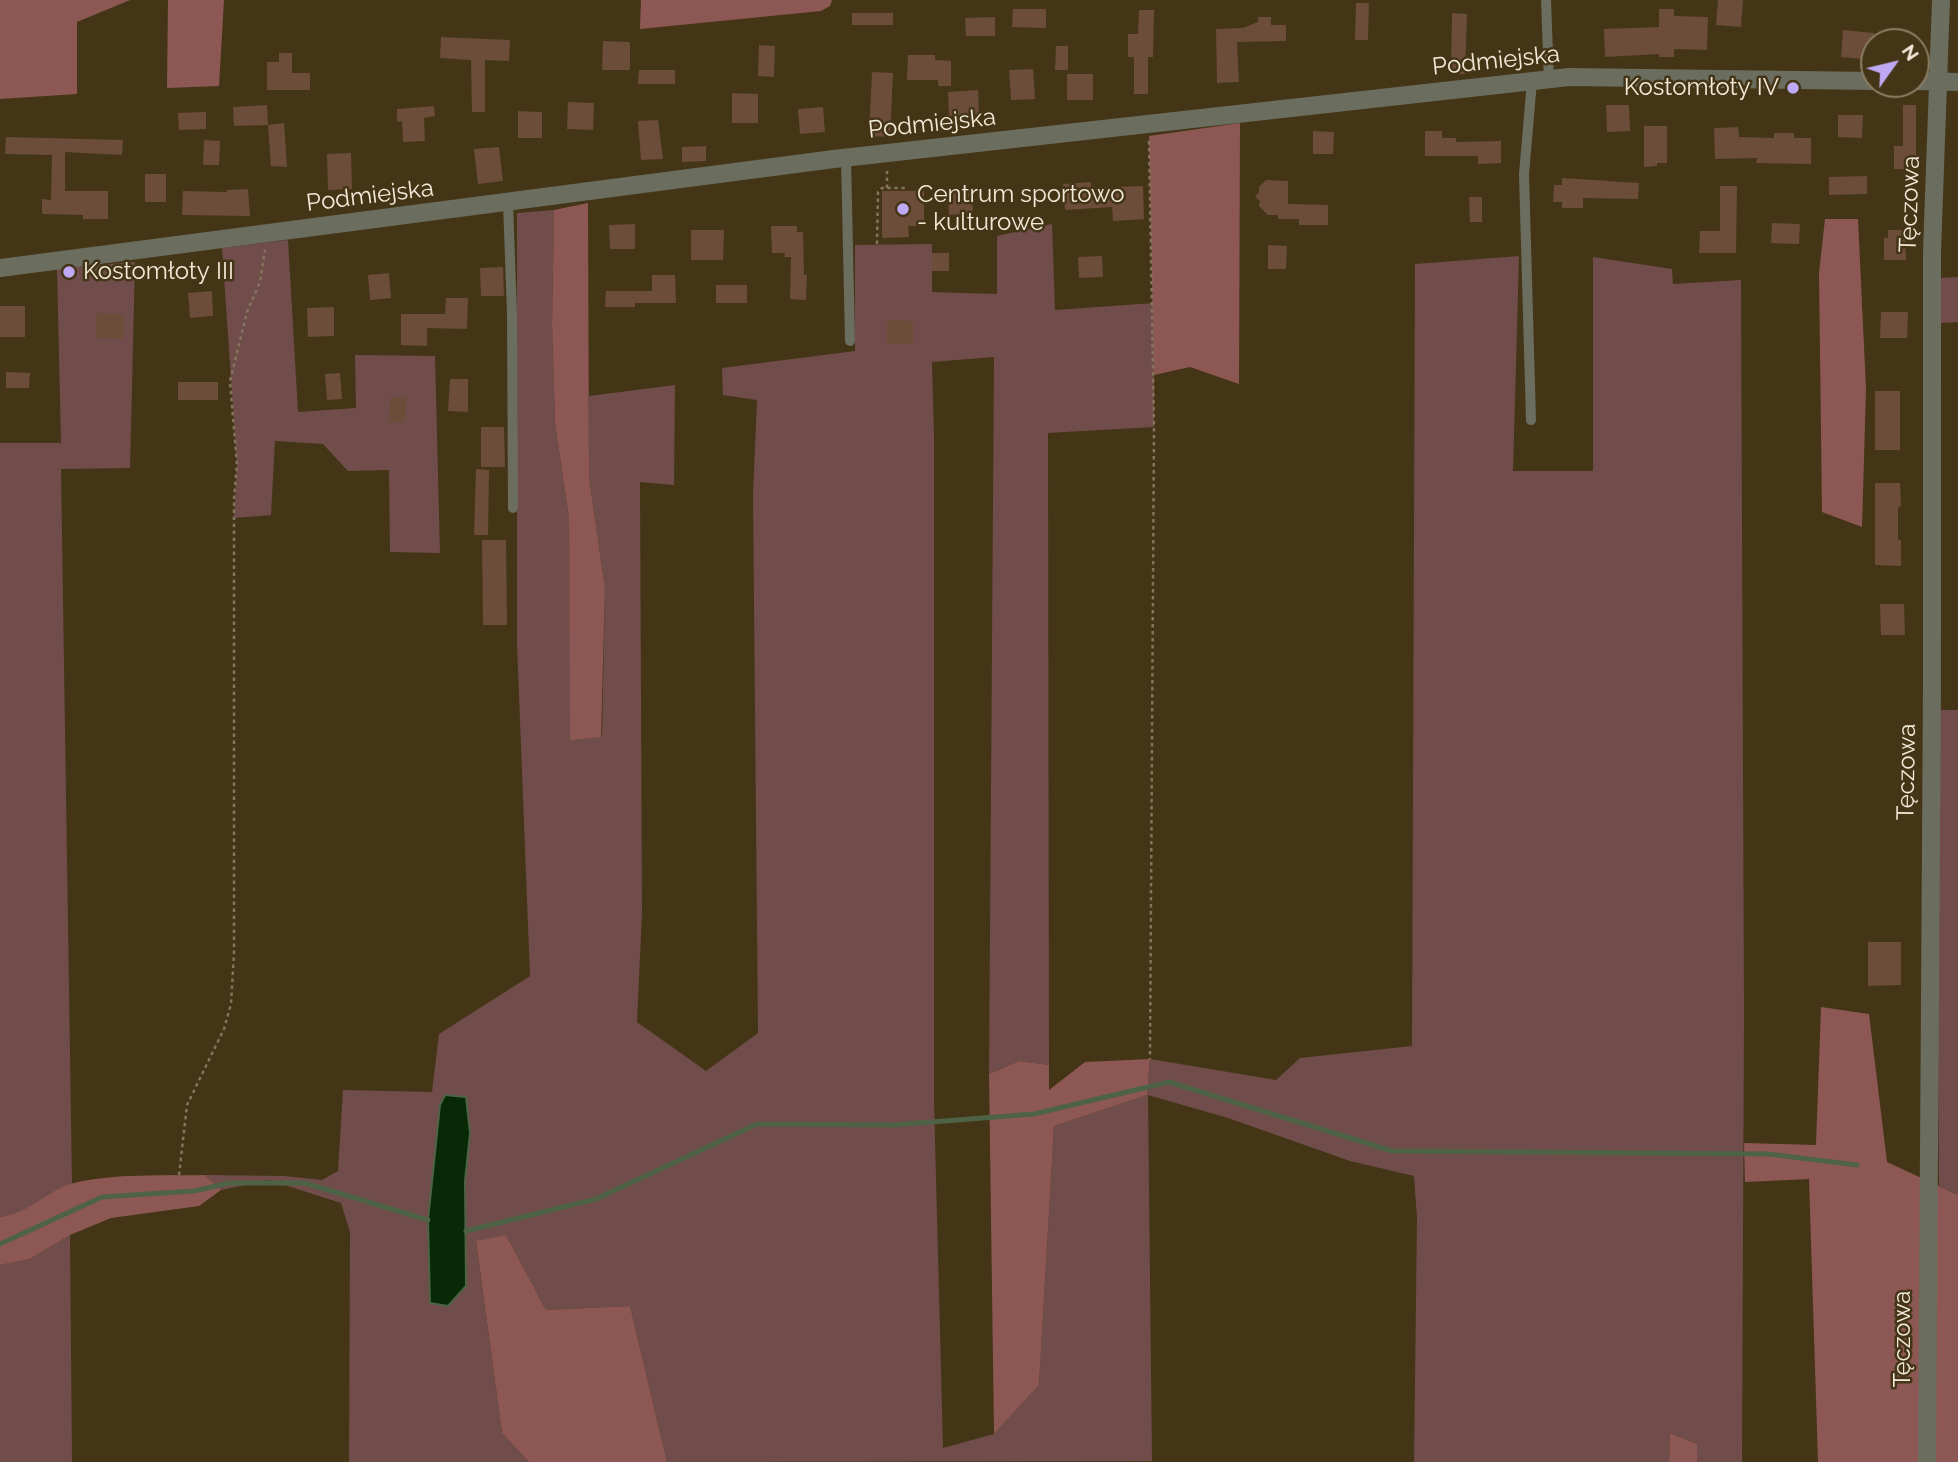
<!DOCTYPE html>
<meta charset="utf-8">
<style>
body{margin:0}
#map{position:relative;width:1958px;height:1462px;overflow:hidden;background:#443517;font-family:Raleway,sans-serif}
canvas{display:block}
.north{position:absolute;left:1860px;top:28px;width:70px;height:70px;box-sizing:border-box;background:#443517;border:2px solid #8a7d64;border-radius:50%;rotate:56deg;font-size:19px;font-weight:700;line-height:28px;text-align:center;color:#f2e9d8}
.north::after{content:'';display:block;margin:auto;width:24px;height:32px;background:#bfa9f4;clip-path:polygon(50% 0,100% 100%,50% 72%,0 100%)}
</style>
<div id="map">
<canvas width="1958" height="1462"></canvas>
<div class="north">N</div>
</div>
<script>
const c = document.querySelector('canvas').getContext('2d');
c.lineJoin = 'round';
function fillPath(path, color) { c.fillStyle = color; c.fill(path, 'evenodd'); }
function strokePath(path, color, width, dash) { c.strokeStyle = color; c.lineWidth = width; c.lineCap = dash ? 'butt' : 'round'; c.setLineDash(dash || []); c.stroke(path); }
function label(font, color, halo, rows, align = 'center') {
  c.font = font + ' Raleway,sans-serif'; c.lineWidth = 5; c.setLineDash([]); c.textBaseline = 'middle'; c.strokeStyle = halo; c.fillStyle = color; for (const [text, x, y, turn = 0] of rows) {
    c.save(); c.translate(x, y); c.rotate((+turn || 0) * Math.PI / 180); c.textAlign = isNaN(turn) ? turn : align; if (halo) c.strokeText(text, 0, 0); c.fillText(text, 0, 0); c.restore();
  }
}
const green = new Path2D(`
 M554 210 552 324 555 423 569 518 571 739 602 736 605 588 589 477V396L675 385 674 485 640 482 642 913 637 1022 706 1071 758 1033 753 495 757 400 723 395 722 368 855 351V245L932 244V292L997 294V236L1052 224 1055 310 1154 303V427L1048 433 1049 1065 1019 1061 989 1074 994 357 932 362 934 436V1100L943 1448 994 1434 1039 1385 1054 1126 1147 1095 1150 1059 1276 1080 1300 1058 1412 1046 1415 264 1519 256 1513 471H1593V257L1672 269 1673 284 1741 280 1744 1011 1742 1462H1697V1444L1670 1433 1669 1462H1414L1417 1218 1414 1176 1350 1161 1228 1118 1148 1095 1152 1461 667 1462 630 1306 546 1310 506 1235 476 1242 502 1433 529 1462H349L350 1232 341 1203 269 1180 221 1190 205 1175 284 1176 322 1180 338 1171 343 1090 432 1092 439 1034 530 976 517 644V213Z
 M288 240 298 412 356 408 355 355 435 356 440 553 390 552 389 470 348 471 323 444 275 441 271 515 234 518 237 465 222 248Z
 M135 262 130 468 61 469 72 1184 14 1215 0 1217V443H61L57 268Z
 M1958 277V322L1941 323 1939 278Z
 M1938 710H1958V1195L1939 1186 1937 916Z
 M70 1235 72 1462H0V1265L30 1259Z`);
const forest = new Path2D(`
 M0 0H130L77 22V94L0 99Z
 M168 0H224L219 86 167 88Z
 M641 0H832L830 6 821 11 640 29Z
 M1240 123 1239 384 1190 367 1154 375 1149 136Z
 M588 203 589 477 605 588 601 737 570 740 569 518 555 423 552 324 554 210Z
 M1825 219H1858L1866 389 1862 527 1822 512 1819 273Z
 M1821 1007 1869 1014 1887 1162 1958 1195V1462H1818L1809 1179 1745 1182 1744 1143 1816 1145Z
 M1150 1059 1147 1095 1054 1126 1039 1385 994 1434 989 1074 1019 1061 1049 1065V1090L1085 1062Z
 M205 1175 221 1190 199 1206 111 1218 70 1235 30 1259 0 1265V1217C28 1214 48 1190 74 1183 116 1173 162 1176 205 1175Z
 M506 1235 546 1310 630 1306 667 1462H529L502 1433 476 1241Z
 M1670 1433 1697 1444V1462H1669Z`);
const water = new Path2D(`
 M445 1095 466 1097 470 1133 465 1181 466 1286 448 1306 430 1303 428 1220 440 1105Z`);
const stream = new Path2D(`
 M466 1231 596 1199 757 1124 893 1125 1034 1114 1169 1082 1392 1151 1768 1154 1857 1165
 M0 1244 102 1197 194 1191 229 1183H305L428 1220`);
const building = new Path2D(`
 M1718 0H1743L1741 27 1716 25Z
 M1356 3H1369L1368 40H1355Z
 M1013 9H1046V28L1012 27Z
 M1659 9H1674V16L1708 17 1707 50 1674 49V57H1659V54L1605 57 1604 29 1659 27Z
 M1139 10H1154L1153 57H1148V94H1134V57H1128V34H1138Z
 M852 13H893V25H852Z
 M1452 13 1467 14 1465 74H1451Z
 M995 17V36H966L965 18Z
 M1258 17H1271V25H1286V41L1237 42 1239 82 1217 83 1216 29 1243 28 1258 22Z
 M1843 30 1874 33V60L1841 57Z
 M441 37 510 40 509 61 485 60V112H472L471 60 440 58Z
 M603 41 630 42V70H602Z
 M759 45 775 46 774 77 758 76Z
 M1056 46H1068V70H1055Z
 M279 53H292V73H310V90H267V62H279Z
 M908 55H935V60L951 61V86H938V80H907Z
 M1033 69 1035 99 1011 100 1009 70Z
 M639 70H675V84H638Z
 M872 72 893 73 890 137 869 136Z
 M1067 74H1093V100H1067Z
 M978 90 979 115 949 116 948 92Z
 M732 93 758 94V123H732Z
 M568 102 594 103 593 130 567 129Z
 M267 105 268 125 234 126 233 107Z
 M1606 105H1629L1630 131 1607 132Z
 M1903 105H1916V169H1894V146H1903Z
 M434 106 435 116 424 118 425 141 403 142 402 121 397 122V109Z
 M823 107 825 132 800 134 798 109Z
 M518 111 542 112V138H518Z
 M206 112V129L179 130 178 113Z
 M1838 115H1863L1862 138 1838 137Z
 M658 120 663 159 641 160 638 121Z
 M284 123 287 167 271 166 268 125Z
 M1644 126H1667V163H1657V166L1644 167Z
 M1738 127 1739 137 1774 138V133H1794V138H1811V164L1756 163 1757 158 1715 159 1714 128Z
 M1313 131 1334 132 1333 154H1313Z
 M1425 131H1442V138H1456V142L1501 141V163L1478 164V156H1425Z
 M6 137 123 140 122 155 65 152V191H108V219H83V215L42 214V199L51 200 52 155 5 154Z
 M204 140 220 141 219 165H203Z
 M706 146V161L682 162V147Z
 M499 147 503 181 478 184 474 149Z
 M351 153 352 189 328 190 327 154Z
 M145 174H166V202H145Z
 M1867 176V194L1829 195V177Z
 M1562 178 1639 183 1638 199 1583 198V208H1562V202H1553L1554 185H1562Z
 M1266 180 1288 181V204L1328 205V225H1299V219H1278V215H1268L1259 206 1260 201 1255 197 1259 192V187Z
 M1091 182V188L1143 186 1144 219 1113 221 1112 207 1065 210 1063 184Z
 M1720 186H1737L1736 253H1699L1700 231H1720Z
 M248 189 250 216 182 215 183 191 227 192V190Z
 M882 191H924V226H908L909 237 882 238Z
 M972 191 973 214 949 215 948 192Z
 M1469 197H1482V222H1470Z
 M1772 223 1800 224 1799 244 1771 243Z
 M635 224V249H610L609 225Z
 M771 226H797V232H803L804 275H807L806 300 790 299 791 257H784L785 253H772Z
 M691 230H724L723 260H691Z
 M1888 230H1905L1906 260H1884V238H1888Z
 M1268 245 1287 246 1286 269H1268Z
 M932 253H949V271H932Z
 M1102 256 1103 277 1079 278 1078 257Z
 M503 267 504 296H481L480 268Z
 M389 273 391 298 370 300 368 275Z
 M652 275H675L676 303H635V307H605L606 291H652Z
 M716 285H747V303H716Z
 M212 291 213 316 190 318 188 293Z
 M446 298H468L467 329 427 328V346L401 345V314H445Z
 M0 306H25V337H0Z
 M334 307V336L308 337 307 308Z
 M1881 312H1908L1907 338H1880Z
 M97 313 124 315 123 339 96 338Z
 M887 320 913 321V344H887Z
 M6 372 30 373 29 388H6Z
 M340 373 342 399 327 400 325 374Z
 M450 379H468V412L448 411Z
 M178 382H218V400H178Z
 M1875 391H1900V450H1875Z
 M390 397 406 398 405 422H389Z
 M481 427H504L505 467H481Z
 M476 469 489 470 488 535H474Z
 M1875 483H1900L1901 506 1898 507V540H1901V566L1875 565Z
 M482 540H506L507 625H483Z
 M1880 604H1904L1905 635H1881Z
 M1868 942H1901V985L1868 986Z`);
const path = new Path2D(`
 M1149 141 1154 427 1150 1059
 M887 188V171
 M877 244 878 192 882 188H905
 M179 1175 187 1105 224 1029 231 1004 234 954V498L237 465 230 381 247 312 260 282 265 250`);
const lane = new Path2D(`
 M1546 0 1549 80
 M846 158 850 341
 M508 203 512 314 513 508
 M1531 420 1524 174 1532 81`);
const street = new Path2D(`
 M1916 81 1958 82
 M0 268 834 159 1569 77 1874 81
 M1927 1462 1932 684V252L1941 0`);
const markers = [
 [1793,88,7,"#bfa9f4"],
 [903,209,7,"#bfa9f4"],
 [69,272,7,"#bfa9f4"]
];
const streetNames = [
 ["Podmiejska",1496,61,-6],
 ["Podmiejska",932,124,-6],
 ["Podmiejska",370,196,-7],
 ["Tęczowa",1910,204,-88],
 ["Tęczowa",1907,772,-89],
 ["Tęczowa",1903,1339,-90]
];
const poiNames = [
 ["Kostomłoty IV",1779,88,"right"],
 ["Centrum sportowo",917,195],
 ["- kulturowe",917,223],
 ["Kostomłoty III",83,272]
];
fillPath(green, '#704d4a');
fillPath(forest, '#8d5853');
fillPath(water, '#082906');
strokePath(water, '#4e6345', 2);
strokePath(stream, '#4e6345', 5);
fillPath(building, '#6b4d3a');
strokePath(path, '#82755c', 2.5, [3.5, 3.5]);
strokePath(lane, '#6b6d5e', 10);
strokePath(street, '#6b6d5e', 18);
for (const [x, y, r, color] of markers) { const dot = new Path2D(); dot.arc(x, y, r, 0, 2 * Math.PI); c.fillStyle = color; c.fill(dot); strokePath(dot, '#443517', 2.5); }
label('24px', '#f2e9d8', '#443517', streetNames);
label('24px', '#f2e9d8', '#443517', poiNames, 'left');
</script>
